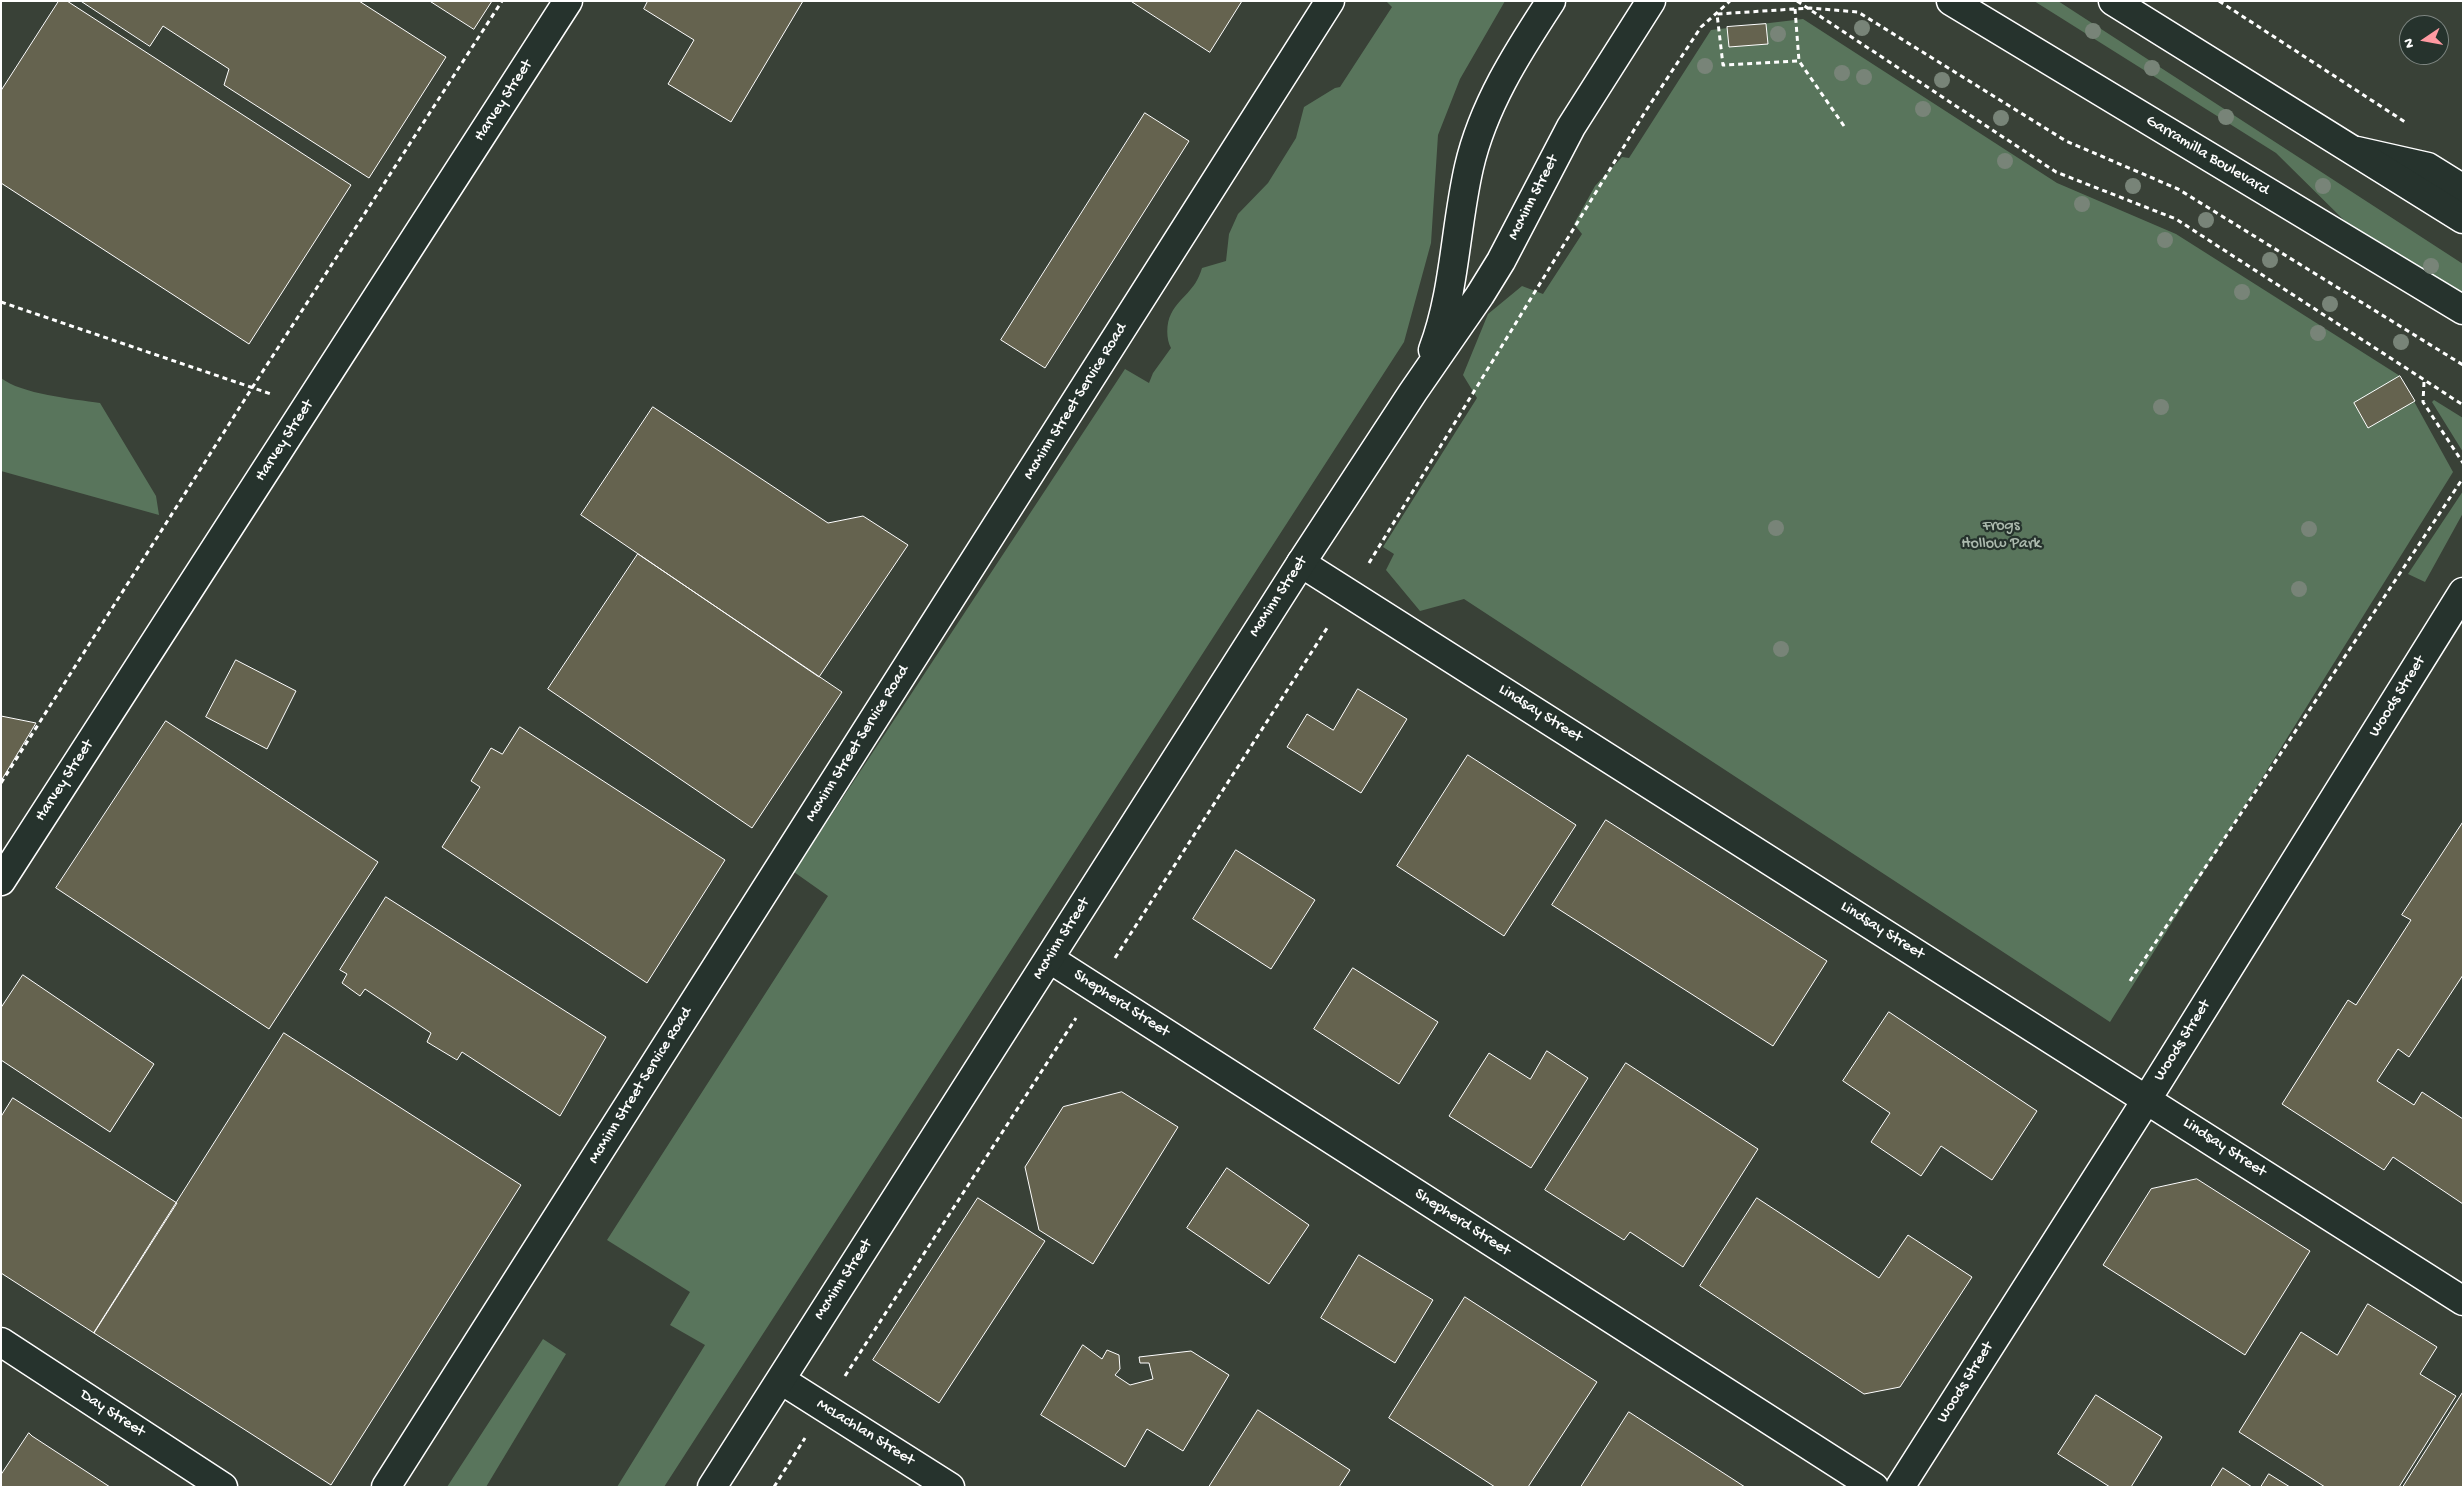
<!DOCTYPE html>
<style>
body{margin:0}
#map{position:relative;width:2464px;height:1488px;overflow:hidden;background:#394137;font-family:"Gochi Hand",sans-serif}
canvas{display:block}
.frame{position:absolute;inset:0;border:2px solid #fff;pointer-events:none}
.north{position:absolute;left:2399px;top:15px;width:50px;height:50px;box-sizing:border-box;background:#26332d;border:1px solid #7d8581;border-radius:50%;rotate:258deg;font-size:14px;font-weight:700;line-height:20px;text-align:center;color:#fff}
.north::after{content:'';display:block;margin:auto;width:18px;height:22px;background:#ff9aa2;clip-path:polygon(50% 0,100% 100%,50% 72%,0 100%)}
</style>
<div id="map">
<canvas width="2464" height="1488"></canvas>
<div class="frame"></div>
<div class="north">N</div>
</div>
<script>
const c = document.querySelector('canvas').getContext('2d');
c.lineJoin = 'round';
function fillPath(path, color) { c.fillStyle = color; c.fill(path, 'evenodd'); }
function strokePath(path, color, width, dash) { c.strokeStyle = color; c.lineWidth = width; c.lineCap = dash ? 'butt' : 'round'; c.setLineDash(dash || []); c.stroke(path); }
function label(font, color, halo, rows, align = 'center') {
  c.font = font + ' "Gochi Hand",sans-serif'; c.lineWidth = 4.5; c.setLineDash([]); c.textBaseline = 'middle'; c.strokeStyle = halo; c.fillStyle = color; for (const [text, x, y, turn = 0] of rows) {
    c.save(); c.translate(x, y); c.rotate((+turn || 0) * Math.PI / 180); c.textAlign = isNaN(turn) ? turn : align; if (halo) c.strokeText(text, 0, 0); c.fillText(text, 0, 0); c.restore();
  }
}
const green = new Path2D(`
 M1386 1H1505L1460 79 1438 135 1431 243 1404 342 664 1487H617L705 1345 670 1325 690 1292 607 1240 828 896 794 872 1125 369 1149 383 1153 373 1171 348C1166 340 1166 323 1171 314 1181 295 1195 292 1202 268L1226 261 1229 234 1238 214 1268 183 1296 138 1304 107 1335 88 1340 87 1392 7Z
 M2034 1H2058L2463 264V297L2357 233 2276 153Z
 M1803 19 2057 183 2176 234 2400 376 2453 472 2110 1022 1464 599 1420 611 1386 570 1394 554 1383 547 1477 398 1463 375 1488 314 1522 286 1543 294 1582 234 1574 224 1595 186 1622 157 1629 158 1711 30Z
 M1 378C21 394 73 399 100 403L156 496 159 515 1 471Z
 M2434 400 2463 418V452L2432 402Z
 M2463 491V513L2425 582 2408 574Z
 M543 1339 566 1354 486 1487H447Z`);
const building = new Path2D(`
 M59 1H67L351 185 249 344 1 183V91Z
 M81 1H359L446 57 369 178 224 85 229 69 163 26 150 46Z
 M430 1H492L474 29Z
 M648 1H803L731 122 668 84 694 40 644 9Z
 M1131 1H1242L1210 52Z
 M1766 24 1768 44 1729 47 1727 27Z
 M1145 113 1189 141 1045 368 1001 340Z
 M2400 376 2415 401 2368 428 2354 403Z
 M653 407 828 523 863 516 908 545 819 677 581 515Z
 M638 554 842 692 752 828 548 689Z
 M236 660 296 691 267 749 206 717Z
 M1358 689 1407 719 1361 793 1287 747 1307 714 1333 730Z
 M1 716 36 723 1 781Z
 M166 721 378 862 269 1029 56 888Z
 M520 727 725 860 647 983 442 847 480 787 471 781 491 748 502 754Z
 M1468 755 1576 825 1504 936 1397 866Z
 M1606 820 1827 961 1773 1046 1552 905Z
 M2463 822V975L2409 1057 2398 1049 2377 1081 2414 1105 2422 1092 2463 1119V1204L2393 1157 2384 1170 2282 1104 2348 1000 2356 1005 2411 920 2402 915Z
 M1236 850 1315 900 1271 969 1193 919Z
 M386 897 606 1037 560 1116 462 1052 457 1060 427 1042 431 1033 365 989 360 996 342 983 347 974 340 970Z
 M1353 968 1438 1022 1399 1084 1314 1029Z
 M23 975 154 1064 110 1132 1 1060V1008Z
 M1889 1012 2037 1111 1992 1180 1941 1146 1921 1176 1871 1142 1890 1113 1843 1081Z
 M284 1033 521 1185 331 1485 94 1333Z
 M1547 1051 1588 1078 1531 1168 1449 1116 1489 1053 1530 1079Z
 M1626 1063 1758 1149 1683 1267 1630 1232 1624 1240 1545 1190Z
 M1122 1092 1178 1127 1093 1264 1039 1230 1025 1167 1063 1107Z
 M13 1098 177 1203 94 1333 1 1273V1117Z
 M1227 1168 1309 1225 1269 1284 1187 1228Z
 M2197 1179 2310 1251 2245 1355 2103 1265 2151 1189Z
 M978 1198 1045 1241 939 1403 873 1360Z
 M1757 1198 1879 1278 1908 1235 1972 1277 1900 1387 1864 1394 1700 1286Z
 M1359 1255 1433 1300 1395 1363 1321 1318Z
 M1465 1297 1597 1382 1528 1487H1495L1389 1418Z
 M2368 1304 2437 1347 2420 1374 2456 1396 2399 1487H2325L2239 1432 2301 1332 2337 1355Z
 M1083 1345 1102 1359 1107 1350 1119 1355 1120 1369 1115 1375 1130 1385 1153 1379 1149 1363H1140L1139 1357 1191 1351 1229 1375 1183 1451 1147 1429 1125 1467 1041 1415Z
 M2463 1392V1487H2403Z
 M2096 1395 2162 1437 2131 1487H2110L2058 1454Z
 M1258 1410 1350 1470 1339 1487H1209Z
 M1629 1412 1745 1487H1581Z
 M29 1433 32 1436 110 1487H1V1475Z
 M2223 1468 2252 1487H2211Z
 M2269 1474 2290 1487H2261Z`);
const path = new Path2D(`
 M1797 1 2056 172 2176 219 2463 405
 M2219 1 2405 122
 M1795 9 1799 61
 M1844 126 1799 61 1723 65 1717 14 1810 8 1858 12 2066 141 2178 189 2463 365
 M1 302 271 394
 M2424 382 2423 402 2463 463
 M1369 563 1645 112 1701 27 1730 1
 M1 783 252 388 502 1
 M1115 958 1329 625
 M2130 981 2463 478
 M845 1376 1076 1018
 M774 1487 805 1438`);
const minor = new Path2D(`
 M2357 151 2428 167 2463 189
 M1301 563 2463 1301
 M1 881 568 1
 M1050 959 1874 1487
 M1 1342 223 1487
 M781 1380 950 1487
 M386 1487 1330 1
 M1900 1487 2147 1099 2463 592`);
const tertiary = new Path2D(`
 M1951 1 2463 310
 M2113 1 2463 219
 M1433 350C1455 292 1455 228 1469 167 1483 106 1517 53 1551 1
 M712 1487 1301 563 1413 392 1480 295 1501 261 1571 127 1651 1`);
const trees = [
 [1862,28],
 [2093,31],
 [1778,34],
 [1705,66],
 [2152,68],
 [1842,73],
 [1864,77],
 [1942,80],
 [1923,109],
 [2226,117],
 [2001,118],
 [2005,161],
 [2133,186],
 [2323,186],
 [2082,204],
 [2206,220],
 [2165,240],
 [2270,260],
 [2431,266],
 [2242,292],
 [2330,304],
 [2318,333],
 [2401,342],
 [2161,407],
 [1776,528],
 [2309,529],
 [2299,589],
 [1781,649]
];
const streetNames = [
 ["Harvey Street",504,101,-57],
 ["Garramilla Boulevard",2207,156,31],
 ["McMinn Street",1534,198,-63],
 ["McMinn Street Service Road",1076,402,-58],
 ["Harvey Street",285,441,-57],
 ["McMinn Street",1279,597,-57],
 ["Woods Street",2398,697,-58],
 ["Lindsay Street",1540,714,32],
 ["McMinn Street Service Road",858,744,-58],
 ["Harvey Street",65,781,-57],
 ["Lindsay Street",1882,931,32],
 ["McMinn Street",1062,939,-58],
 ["Shepherd Street",1121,1004,33],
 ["Woods Street",2183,1041,-58],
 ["McMinn Street Service Road",641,1086,-58],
 ["Lindsay Street",2224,1148,33],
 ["Shepherd Street",1462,1223,33],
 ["McMinn Street",844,1280,-57],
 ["Woods Street",1966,1383,-58],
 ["Day Street",112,1414,33],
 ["McLachlan Street",865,1433,32]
];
const parkNames = [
 ["Frogs",2001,527],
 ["Hollow Park",2001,545]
];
fillPath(green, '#59755c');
fillPath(building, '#65634f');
strokePath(building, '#fff', 1);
strokePath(minor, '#fff', 31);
strokePath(tertiary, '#fff', 31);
strokePath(path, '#fff', 3, [5, 4]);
strokePath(minor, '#26332d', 28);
strokePath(tertiary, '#26332d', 28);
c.fillStyle = '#788478';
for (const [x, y] of trees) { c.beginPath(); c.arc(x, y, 8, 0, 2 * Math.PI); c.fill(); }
label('16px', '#fff', '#26332d', streetNames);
label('16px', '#acbaae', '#26332d', parkNames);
</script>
